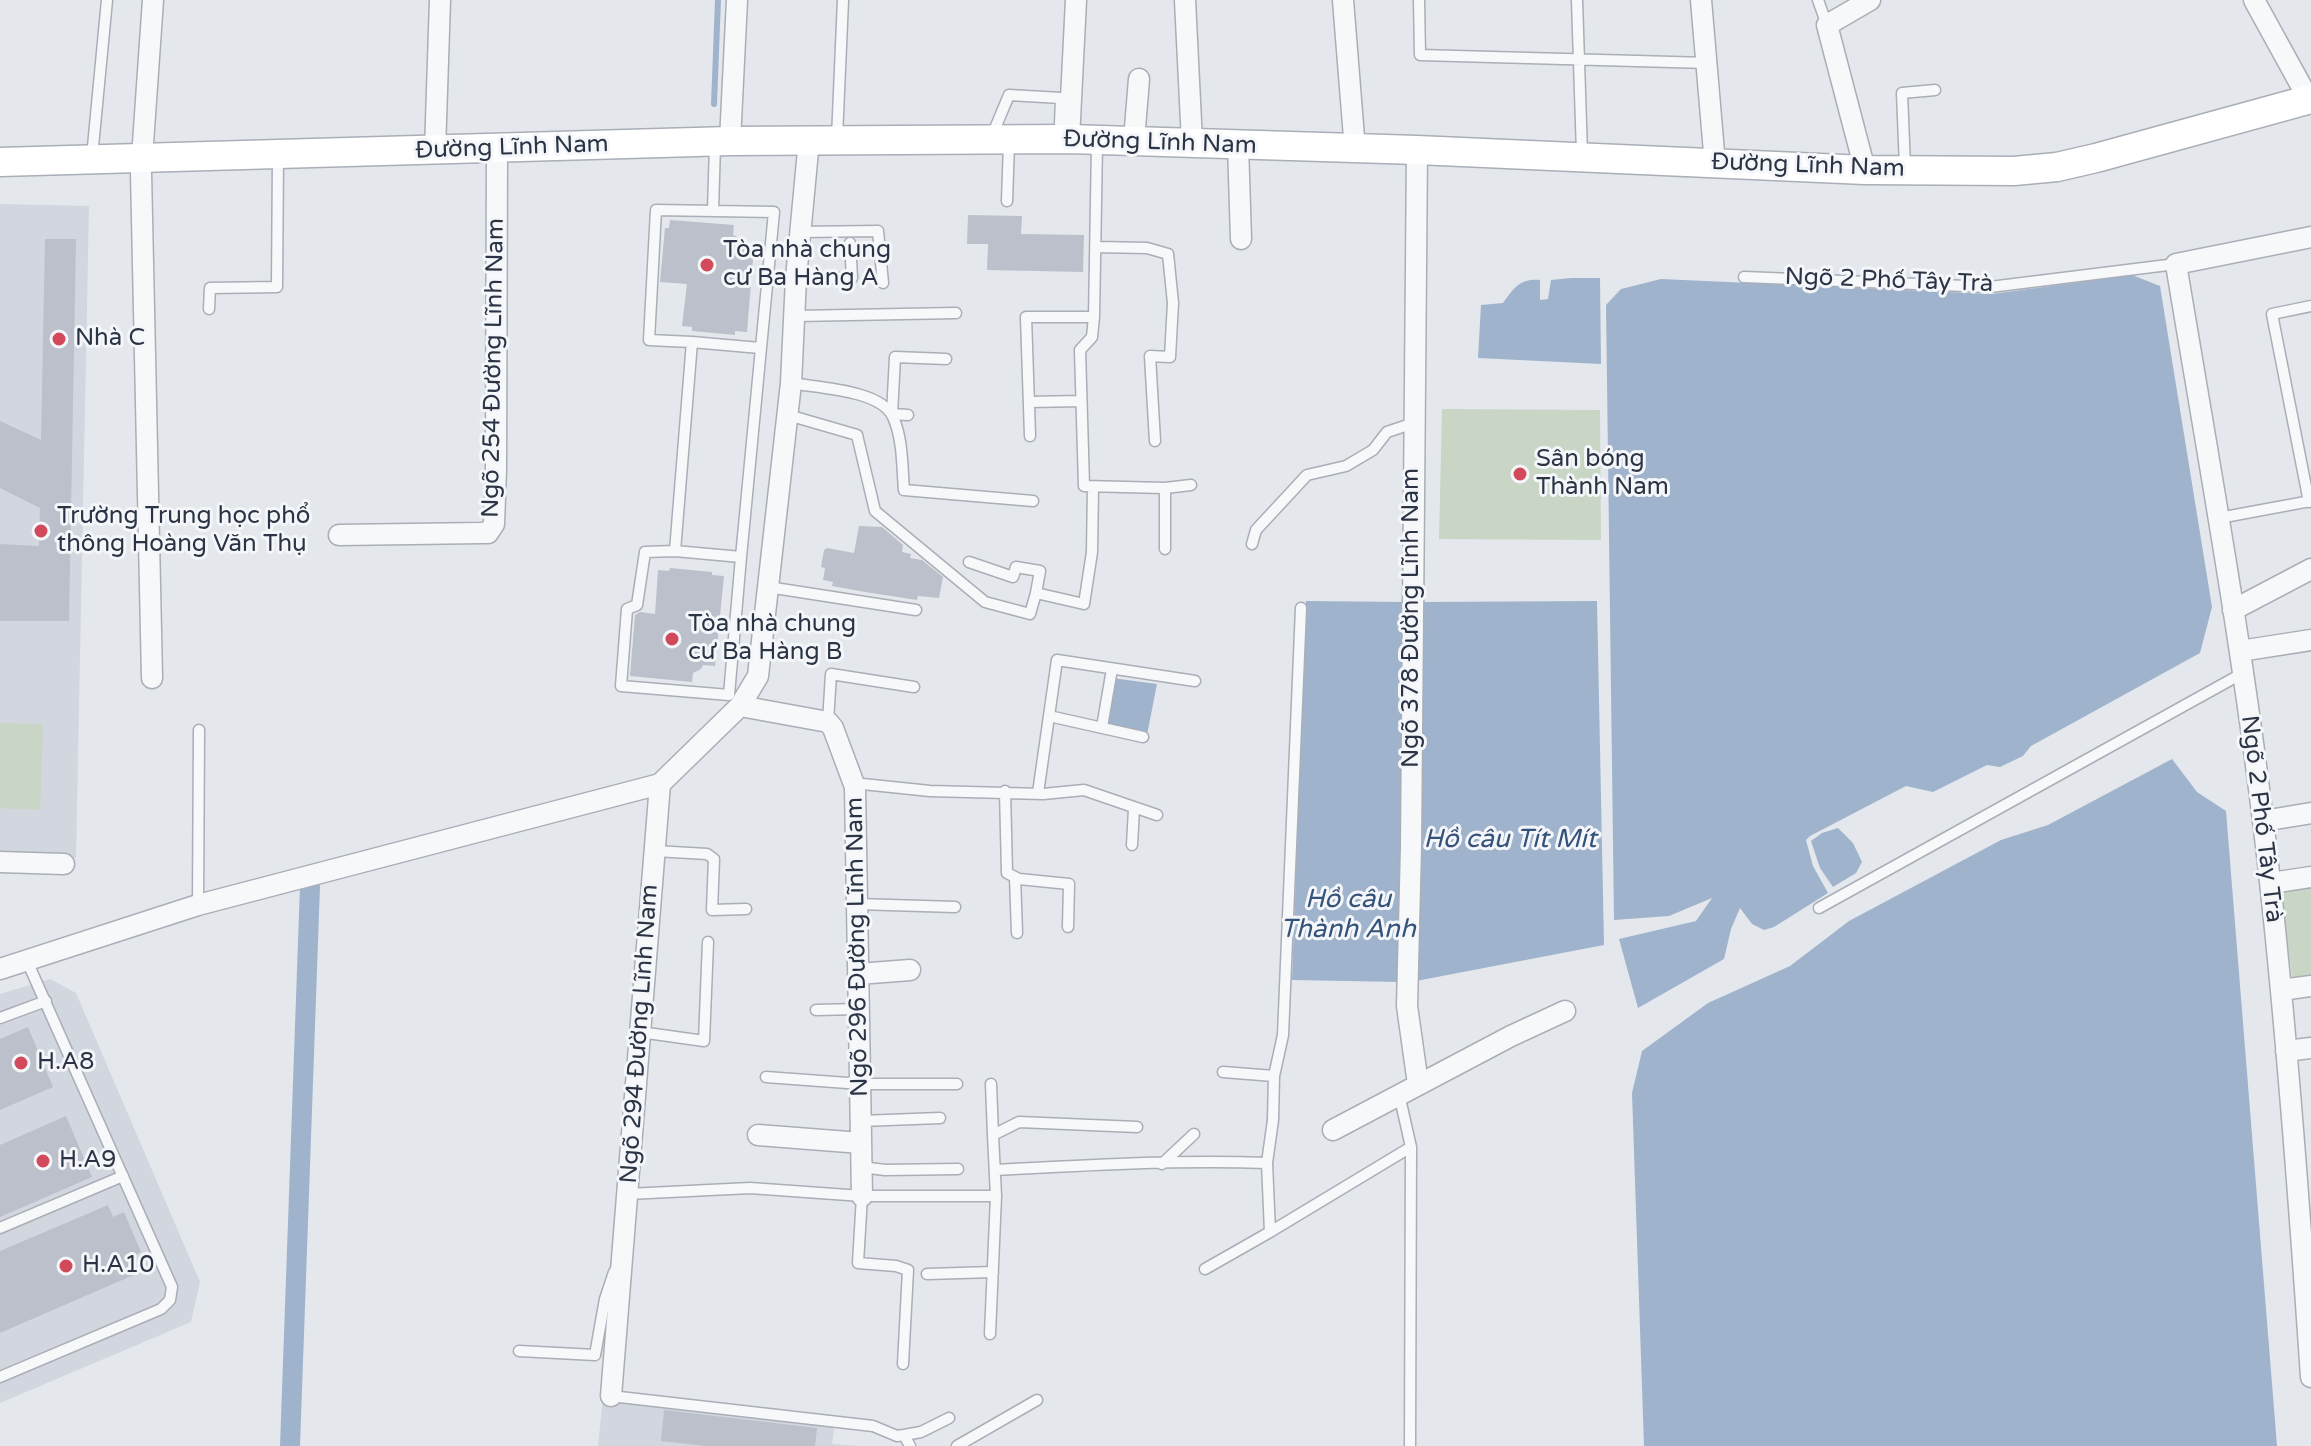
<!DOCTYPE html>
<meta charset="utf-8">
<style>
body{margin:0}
canvas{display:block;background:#e4e7ec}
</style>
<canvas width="2311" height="1446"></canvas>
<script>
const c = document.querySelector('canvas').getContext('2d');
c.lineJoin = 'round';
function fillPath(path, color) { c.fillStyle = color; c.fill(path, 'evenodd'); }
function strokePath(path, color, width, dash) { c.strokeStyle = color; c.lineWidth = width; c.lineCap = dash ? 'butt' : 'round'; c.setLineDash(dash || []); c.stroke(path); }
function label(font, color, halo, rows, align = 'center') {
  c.font = font + ' "Varela Round",sans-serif'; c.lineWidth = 6; c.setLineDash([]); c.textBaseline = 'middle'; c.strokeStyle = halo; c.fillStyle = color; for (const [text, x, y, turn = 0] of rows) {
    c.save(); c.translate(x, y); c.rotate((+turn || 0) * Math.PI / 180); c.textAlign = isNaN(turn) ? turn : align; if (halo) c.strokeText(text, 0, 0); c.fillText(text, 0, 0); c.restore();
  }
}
const built = new Path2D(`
 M0 204 89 206 76 858 0 857Z
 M50 979 76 993 200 1282 191 1322 0 1403V994Z
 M603 1398 835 1425 832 1444 859 1446H598Z`);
const green = new Path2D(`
 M1442 409 1600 410 1601 540 1439 539Z
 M0 723 43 724 40 810 0 808Z
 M2311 885V975L2292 977 2280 889Z`);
const water = new Path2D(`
 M2132 275 2160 286 2212 607 2200 653 2031 746 2023 756 2000 767 1987 765 1933 792 1906 786 1810 836 1806 840 1813 866 1828 893 1774 927 1764 930 1752 924 1740 908 1731 929 1724 959 1638 1008 1619 939 1696 921 1712 898 1669 916 1614 920 1606 305 1621 289 1661 279 1992 294Z
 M1571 278H1600L1601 364 1478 358 1481 305 1503 303C1514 288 1520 278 1540 280V300L1548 299 1551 280Z
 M1306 601 1406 602 1400 982 1292 980Z
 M1597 601 1604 945 1416 981 1421 602Z
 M1112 678 1157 684 1147 735 1106 727Z
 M2172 759 2197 792 2226 811 2277 1446H1644L1632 1093 1642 1051 1708 1003 1790 966 1849 921 2001 840 2048 825Z
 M1838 828 1853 843 1862 862 1856 873 1833 887 1820 868 1811 841 1822 833Z`);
const stream = new Path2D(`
 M714 104 718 0`);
const canal = new Path2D(`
 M290 1446 310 886`);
const building = new Path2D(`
 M968 215 1022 216 1021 234 1084 235 1083 272 987 270 988 244H967Z
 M670 220 734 225 733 235 740 238 746 247H754L747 332 735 331V335L692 331V327L682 326 687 284 660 282 665 228H669Z
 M45 239H76L69 621H0V544L39 546 40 508 0 488V421L41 440Z
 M859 526 882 527 903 545 902 552 911 554 910 558 922 560 943 577 939 598 918 596 917 600 865 592 832 586 833 582 823 580 825 568 821 567 824 550 827 548 854 553Z
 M670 568 712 572V575L724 576 715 666 703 665 701 669 693 673 692 682 630 676 635 615 640 612 655 614 658 570 669 571Z
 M28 1027 53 1087 0 1110V1039Z
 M66 1116 92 1177 0 1217V1145Z
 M108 1205 113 1217 124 1212 141 1252 129 1258 136 1274 0 1333V1251Z
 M664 1410 817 1428 815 1446H706L661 1441Z`);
const service = new Path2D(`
 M1419 0 1420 55 1708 63
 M1577 0 1582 154
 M1818 0 1827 25
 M837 138 843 0
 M991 138 1009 95 1061 98 1060 124
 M1097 144 1094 317 1092 337 1080 350 1084 486 1165 488 1191 485
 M92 157 107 0
 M1905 167 1902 93 1935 90
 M1007 201 1009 143
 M713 211 715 144
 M800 232 878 231 883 283
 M1097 247 1147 248 1168 254 1173 303 1170 357 1150 356 1155 441
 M1744 277 1990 287 2176 264
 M796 278H852L850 243
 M209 309 210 288 277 287 278 156
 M796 316 956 313
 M692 342 649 340 656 210 774 212 741 557
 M791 383C819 388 881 390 893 417 903 439 902 467 904 490L1033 501
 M1029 402 1081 401
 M788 415 857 435 875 511 985 602 1030 614 1036 593 1084 604 1092 552 1093 487
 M908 415 892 414 895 357 946 359
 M1030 436 1026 317H1094
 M1165 488V549
 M2309 502 2272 314 2311 306
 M2219 518 2311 501
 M1252 544 1256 530 1307 475 1346 466 1373 450 1387 432 1414 423
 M675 551 741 557 729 695 621 686 627 609 637 605 645 552Z
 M675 551 692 342 760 348
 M969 562 1013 577 1016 567 1040 571 1036 593
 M768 587 916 610
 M1049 716 1143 737
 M828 722 831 674 914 687
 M1102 727 1112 669
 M853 783 930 791 1043 794 1084 790 1157 815
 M1005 791 1007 873 1019 879 1069 884 1068 927
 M1038 793 1057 660 1195 681
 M1132 845 1134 809
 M655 851 707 854 714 859 712 910 746 909
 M1015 877 1017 933
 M857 904 955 907
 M198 905 199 730
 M1819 908 2243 673
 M816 1010 859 1009
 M0 1018 46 1001
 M640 1032 704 1041 708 942
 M1223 1072 1274 1076
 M766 1077 861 1084H957
 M991 1084 993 1135
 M1399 1094 1411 1147 1410 1446
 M861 1121 940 1118
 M1267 1163 1270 1232 1411 1147
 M1162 1164 1194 1134
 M862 1167 885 1170 958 1169
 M996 1170C1086 1165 1177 1160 1267 1163L1273 1120 1274 1076 1283 1035 1301 608
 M628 1194 750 1188 862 1196H996
 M862 1196 858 1263 896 1266 908 1270 903 1364
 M0 1228 123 1176
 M1205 1269 1270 1232
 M927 1274 993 1272
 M990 1334 996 1196 993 1135 1019 1122 1137 1127
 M519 1351 595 1355 605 1299 614 1272
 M0 1377 161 1309 170 1300 172 1287 27 961
 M611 1396 873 1426 897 1436 904 1435 921 1432 949 1418
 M904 1435 910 1446
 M957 1446 1037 1400`);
const minor = new Path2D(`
 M1185 0 1192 142
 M1343 0 1355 150
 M1701 0 1715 164
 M2254 0 2309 100
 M1069 139 1076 0
 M1134 140 1139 79
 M730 141 737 0
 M1238 145 1241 239
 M1417 150 1411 847 1407 1006 1418 1084
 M435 151 440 0
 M1865 170 1827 25 1870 0
 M2311 237 2176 264C2210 469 2248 675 2270 882 2288 1046 2300 1212 2311 1377
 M339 535 482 533H488L494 524 496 470 497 149
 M2233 610 2311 569
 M2240 651 2311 640
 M152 678 141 172 153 0
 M740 706 828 722 833 728 855 787 862 1196
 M2263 821 2311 813
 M0 862 64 864
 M2271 883 2311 877
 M0 969 198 905 660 784
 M858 974 910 970
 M2281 990 2311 986
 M2286 1051 2311 1048
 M1333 1130 1511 1036 1565 1011
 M758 1135 861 1143
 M611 1396 660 784 740 706 758 676 791 383 796 278 809 140`);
const secondary = new Path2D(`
 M0 162 730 141 1069 139 1417 150 1865 170 2014 171 2057 167 2096 158 2311 99`);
const markers = [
 [707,265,8,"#d1495b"],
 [59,339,8,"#d1495b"],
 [1520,474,8,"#d1495b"],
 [41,531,8,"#d1495b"],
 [672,639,8,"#d1495b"],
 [21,1063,8,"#d1495b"],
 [43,1161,8,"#d1495b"],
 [66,1266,8,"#d1495b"]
];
const streetNames = [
 ["Đường Lĩnh Nam",1160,143,2],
 ["Đường Lĩnh Nam",512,148,-2],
 ["Đường Lĩnh Nam",1808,166,2],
 ["Ngõ 2 Phố Tây Trà",1889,281,2],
 ["Ngõ 254 Đường Lĩnh Nam",494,368,-89],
 ["Ngõ 378 Đường Lĩnh Nam",1412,618,-90],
 ["Ngõ 2 Phố Tây Trà",2261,819,83],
 ["Ngõ 296 Đường Lĩnh Nam",858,947,-91],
 ["Ngõ 294 Đường Lĩnh Nam",640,1034,-86]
];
const poiNames = [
 ["Tòa nhà chung",723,251],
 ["cư Ba Hàng A",723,279],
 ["Nhà C",75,339],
 ["Sân bóng",1536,460],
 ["Thành Nam",1536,488],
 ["Trường Trung học phổ",57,517],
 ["thông Hoàng Văn Thụ",57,545],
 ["Tòa nhà chung",688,625],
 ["cư Ba Hàng B",688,653],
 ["H.A8",37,1063],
 ["H.A9",59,1161],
 ["H.A10",82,1266]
];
const waterNames = [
 ["Hồ câu Tít Mít",1510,840],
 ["Hồ câu",1348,900],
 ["Thành Anh",1348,930]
];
fillPath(built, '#d2d6de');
fillPath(green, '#c9d6c5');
fillPath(water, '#9fb4cc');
strokePath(stream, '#9fb4cc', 6);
strokePath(canal, '#9fb4cc', 20);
fillPath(building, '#bbc0ca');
strokePath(service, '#a9aeb7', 13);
strokePath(minor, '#a9aeb7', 23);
strokePath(secondary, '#a9aeb7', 31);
strokePath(service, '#f7f8fa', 10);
strokePath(minor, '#f7f8fa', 20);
strokePath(secondary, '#fff', 28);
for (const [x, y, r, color] of markers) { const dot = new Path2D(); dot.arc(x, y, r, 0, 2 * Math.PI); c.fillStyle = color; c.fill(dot); strokePath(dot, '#f4f6f9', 3); }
label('24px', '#2b3445', '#f4f6f9', streetNames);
label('24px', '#2b3445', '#f4f6f9', poiNames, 'left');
label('italic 26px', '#34527a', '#f4f6f9', waterNames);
</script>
